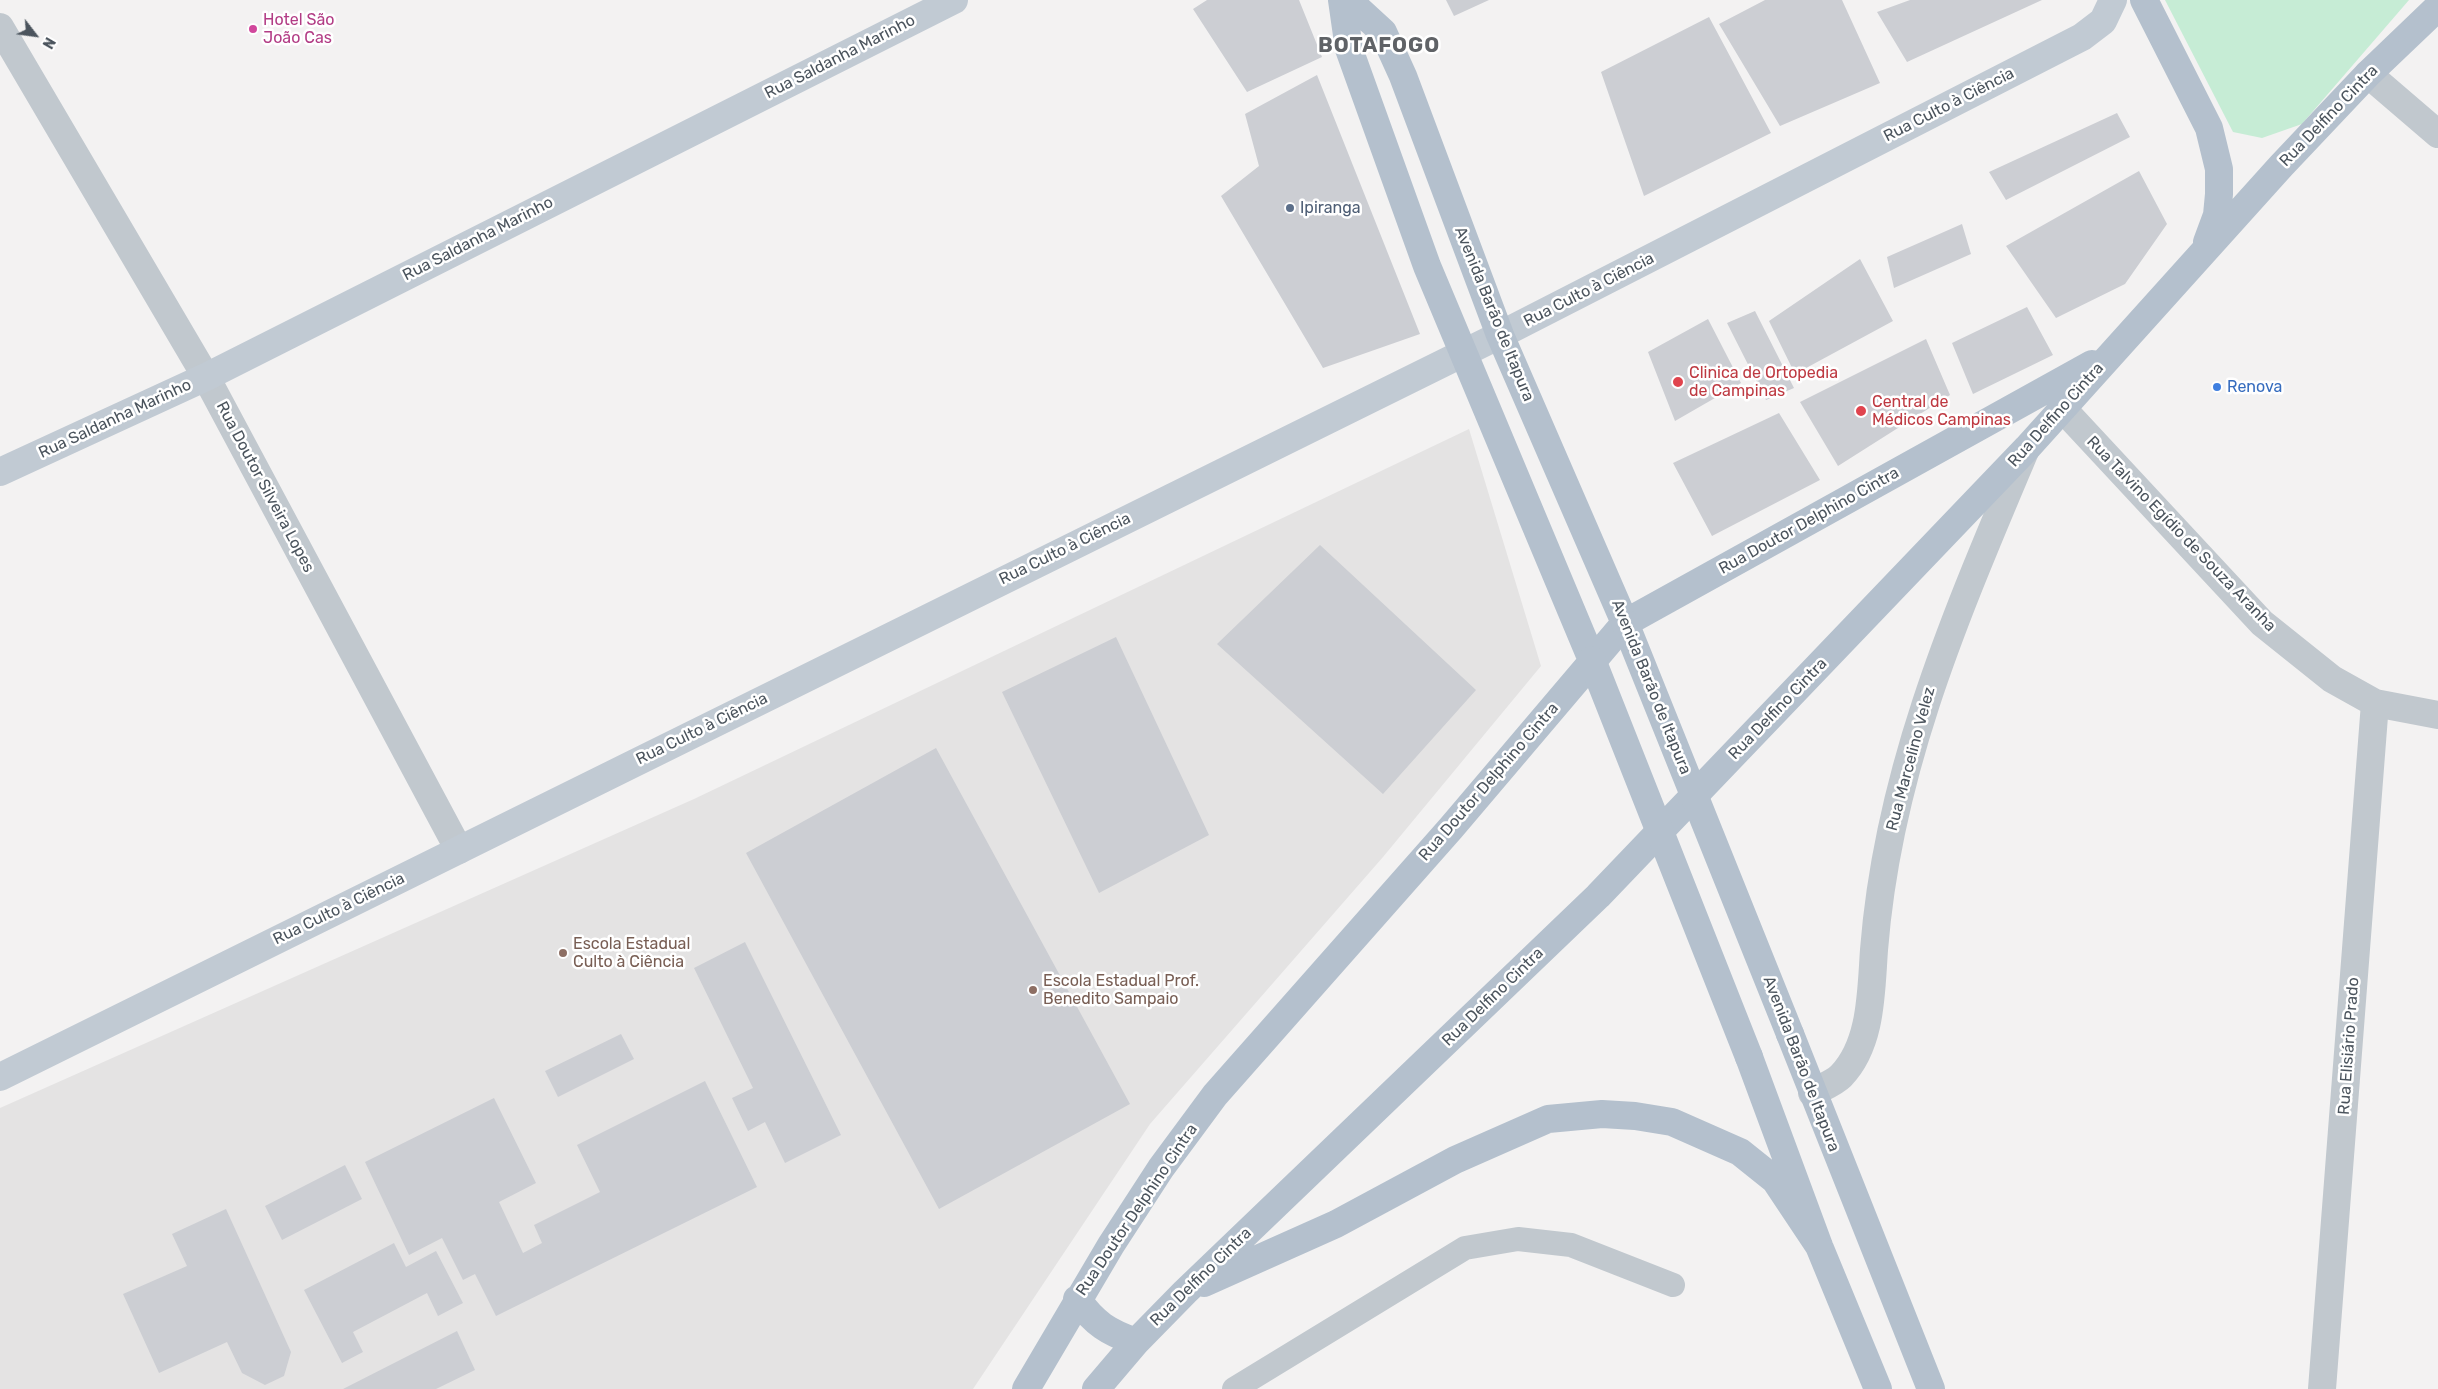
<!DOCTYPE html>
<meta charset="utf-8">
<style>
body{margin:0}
#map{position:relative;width:2438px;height:1389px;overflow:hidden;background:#f3f2f2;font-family:Rubik,sans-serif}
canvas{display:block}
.north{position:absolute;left:10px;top:10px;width:50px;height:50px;-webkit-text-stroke:4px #fff;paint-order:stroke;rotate:120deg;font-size:14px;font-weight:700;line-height:20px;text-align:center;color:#4b545d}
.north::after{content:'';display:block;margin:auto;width:18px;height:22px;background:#4b545d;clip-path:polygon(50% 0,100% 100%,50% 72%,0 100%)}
</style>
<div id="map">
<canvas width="2438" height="1389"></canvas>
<div class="north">N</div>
</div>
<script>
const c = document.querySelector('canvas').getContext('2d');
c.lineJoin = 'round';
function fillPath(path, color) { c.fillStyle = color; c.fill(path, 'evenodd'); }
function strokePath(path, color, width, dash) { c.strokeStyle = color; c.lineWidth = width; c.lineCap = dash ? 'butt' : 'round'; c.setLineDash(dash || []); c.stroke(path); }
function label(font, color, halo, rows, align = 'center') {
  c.font = font + ' Rubik,sans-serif'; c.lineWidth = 5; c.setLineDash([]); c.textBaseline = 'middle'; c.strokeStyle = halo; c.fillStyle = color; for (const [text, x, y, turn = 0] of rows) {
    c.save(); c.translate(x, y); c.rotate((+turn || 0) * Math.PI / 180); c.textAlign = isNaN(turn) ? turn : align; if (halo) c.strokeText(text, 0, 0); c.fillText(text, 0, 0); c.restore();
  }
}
const education = new Path2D(`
 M1469 429 1541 666 1383 857 1150 1124 973 1389H0V1108L694 799Z`);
const green = new Path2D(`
 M2165 0H2409L2302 124 2262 138 2233 132Z`);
const building = new Path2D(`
 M1207 0H1299L1322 57 1247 92 1193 9Z
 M1446 0H1489L1454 16Z
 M1765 0H1842L1880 83 1780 126 1719 24Z
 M1910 0H2042L1907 62 1877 12Z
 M1709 17 1771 133 1644 196 1601 72Z
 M1317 75 1420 334 1323 368 1221 196 1259 166 1245 114Z
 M2117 113 2130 137 2006 200 1989 172Z
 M2139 171 2167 224 2125 284 2056 318 2006 246Z
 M1962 224 1971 254 1894 288 1887 257Z
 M1860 259 1893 321 1795 374 1769 321Z
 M2027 307 2053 355 1973 394 1952 343Z
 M1755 311 1794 388 1766 400 1727 323Z
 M1708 319 1741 383 1675 421 1648 352Z
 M1926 339 1950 395 1838 466 1800 402Z
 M1779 413 1820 480 1712 536 1673 463Z
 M1320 545 1476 690 1383 794 1217 644Z
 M1116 637 1209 835 1099 893 1002 692Z
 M936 748 1130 1104 939 1209 746 853Z
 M745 942 841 1135 785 1163 765 1122 748 1131 732 1098 753 1088 694 968Z
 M621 1034 634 1059 558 1097 545 1071Z
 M705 1081 757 1187 496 1316 475 1274 463 1280 442 1238 409 1255 365 1162 494 1098 536 1183 499 1202 523 1253 542 1243 534 1225 600 1192 577 1145Z
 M345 1165 362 1199 282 1240 265 1206Z
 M226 1209 291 1352 284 1376 265 1385 242 1373 227 1342 159 1373 123 1294 187 1266 172 1234Z
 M394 1243 406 1267 436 1251 463 1303 438 1316 427 1293 353 1332 363 1352 342 1363 304 1290Z
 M457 1331 475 1370 436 1389H343Z`);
const lane = new Path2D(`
 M1234 1389 1465 1248 1518 1239 1571 1245 1673 1285`);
const street = new Path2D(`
 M0 27 206 377 459 850
 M2368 74 2438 134
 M2062 408 2262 623 2332 679 2375 703 2438 715
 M1812 1093C1821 1088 1834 1083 1841 1076 1872 1044 1871 991 1874 950 1888 770 1956 615 2025 451
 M2322 1389 2375 703`);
const secondary = new Path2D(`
 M0 472 206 377 954 0
 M0 1077 1500 335 2082 37 2103 21 2113 0`);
const primary = new Path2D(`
 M1342 0 1349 49 1427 266 1592 660
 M1348 0 1383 32 1403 76 1500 335 1625 623
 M2144 0 2209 128 2219 169V194L2217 215 2207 242
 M1790 1034 1931 1389
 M1749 1057 1819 1246 1878 1389
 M1204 1283 1336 1224 1455 1160 1548 1119 1602 1114 1635 1116 1672 1122 1740 1152 1775 1180 1819 1246
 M1077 1299C1095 1324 1108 1332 1136 1342
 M1026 1389 1111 1245 1161 1168 1215 1095 1451 828 1625 623 2092 364
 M1096 1389 1136 1342 1185 1292 1598 896 2027 448 2281 166 2368 74 2438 7`);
const primaryBridge = new Path2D(`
 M1625 623 1790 1034
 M1592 660 1749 1057`);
const markers = [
 [253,29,5,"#d1479c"],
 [1290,208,5,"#5c6f8a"],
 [1678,382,6,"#e0444e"],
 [2217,387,5,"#3f7fe0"],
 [1861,411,6,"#e0444e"],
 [563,953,5,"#8d6e63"],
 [1033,990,5,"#8d6e63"]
];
const hotelNames = [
 ["Hotel São",263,20],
 ["João Cas",263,38]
];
const streetNames = [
 ["Rua Saldanha Marinho",840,57,-27],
 ["Rua Culto à Ciência",1949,105,-27],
 ["Rua Delfino Cintra",2329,116,-46],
 ["Rua Saldanha Marinho",478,239,-27],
 ["Rua Culto à Ciência",1589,290,-27],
 ["Avenida Barão de Itapura",1494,314,68],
 ["Rua Delfino Cintra",2056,415,-48],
 ["Rua Saldanha Marinho",115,419,-25],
 ["Rua Doutor Silveira Lopes",265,487,62],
 ["Rua Doutor Delphino Cintra",1809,521,-29],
 ["Rua Talvino Egídio de Souza Aranha",2181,534,46],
 ["Rua Culto à Ciência",1065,549,-26],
 ["Avenida Barão de Itapura",1651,687,68],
 ["Rua Delfino Cintra",1778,709,-46],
 ["Rua Culto à Ciência",702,729,-26],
 ["Rua Marcelino Velez",1911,759,-75],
 ["Rua Doutor Delphino Cintra",1489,782,-49],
 ["Rua Culto à Ciência",339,909,-26],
 ["Rua Delfino Cintra",1493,997,-44],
 ["Rua Elisiário Prado",2349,1046,-86],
 ["Avenida Barão de Itapura",1801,1064,69],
 ["Rua Doutor Delphino Cintra",1137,1210,-56],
 ["Rua Delfino Cintra",1201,1277,-44]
];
const serviceNames = [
 ["Ipiranga",1300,208]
];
const healthNames = [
 ["Clinica de Ortopedia",1689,373],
 ["de Campinas",1689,391],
 ["Central de",1872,402],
 ["Médicos Campinas",1872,420]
];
const shopNames = [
 ["Renova",2227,387]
];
const educationNames = [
 ["Escola Estadual",573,944],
 ["Culto à Ciência",573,962],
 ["Escola Estadual Prof.",1043,981],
 ["Benedito Sampaio",1043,999]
];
const districtNames = [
 ["BOTAFOGO",1379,46]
];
fillPath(education, '#e4e3e3');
fillPath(green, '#c6ecd5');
fillPath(building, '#ccced3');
strokePath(lane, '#c1c8ce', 24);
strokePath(street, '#c1c8ce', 28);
strokePath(secondary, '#c1cad3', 28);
strokePath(primary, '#b4c0cd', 28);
strokePath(primaryBridge, '#b4c0cd', 28);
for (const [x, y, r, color] of markers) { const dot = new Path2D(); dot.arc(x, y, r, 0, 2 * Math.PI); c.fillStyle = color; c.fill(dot); strokePath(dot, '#fff', 2); }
label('16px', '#b23c85', '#fff', hotelNames, 'left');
label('16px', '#4b545d', '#fff', streetNames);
label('16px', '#4e5e75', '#fff', serviceNames, 'left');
label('16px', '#be3a42', '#fff', healthNames, 'left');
label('16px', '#366cbe', '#fff', shopNames, 'left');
label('16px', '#785e54', '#fff', educationNames, 'left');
c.letterSpacing = '1px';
label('bold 21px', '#5f6266', '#fff', districtNames);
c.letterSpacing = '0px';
</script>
